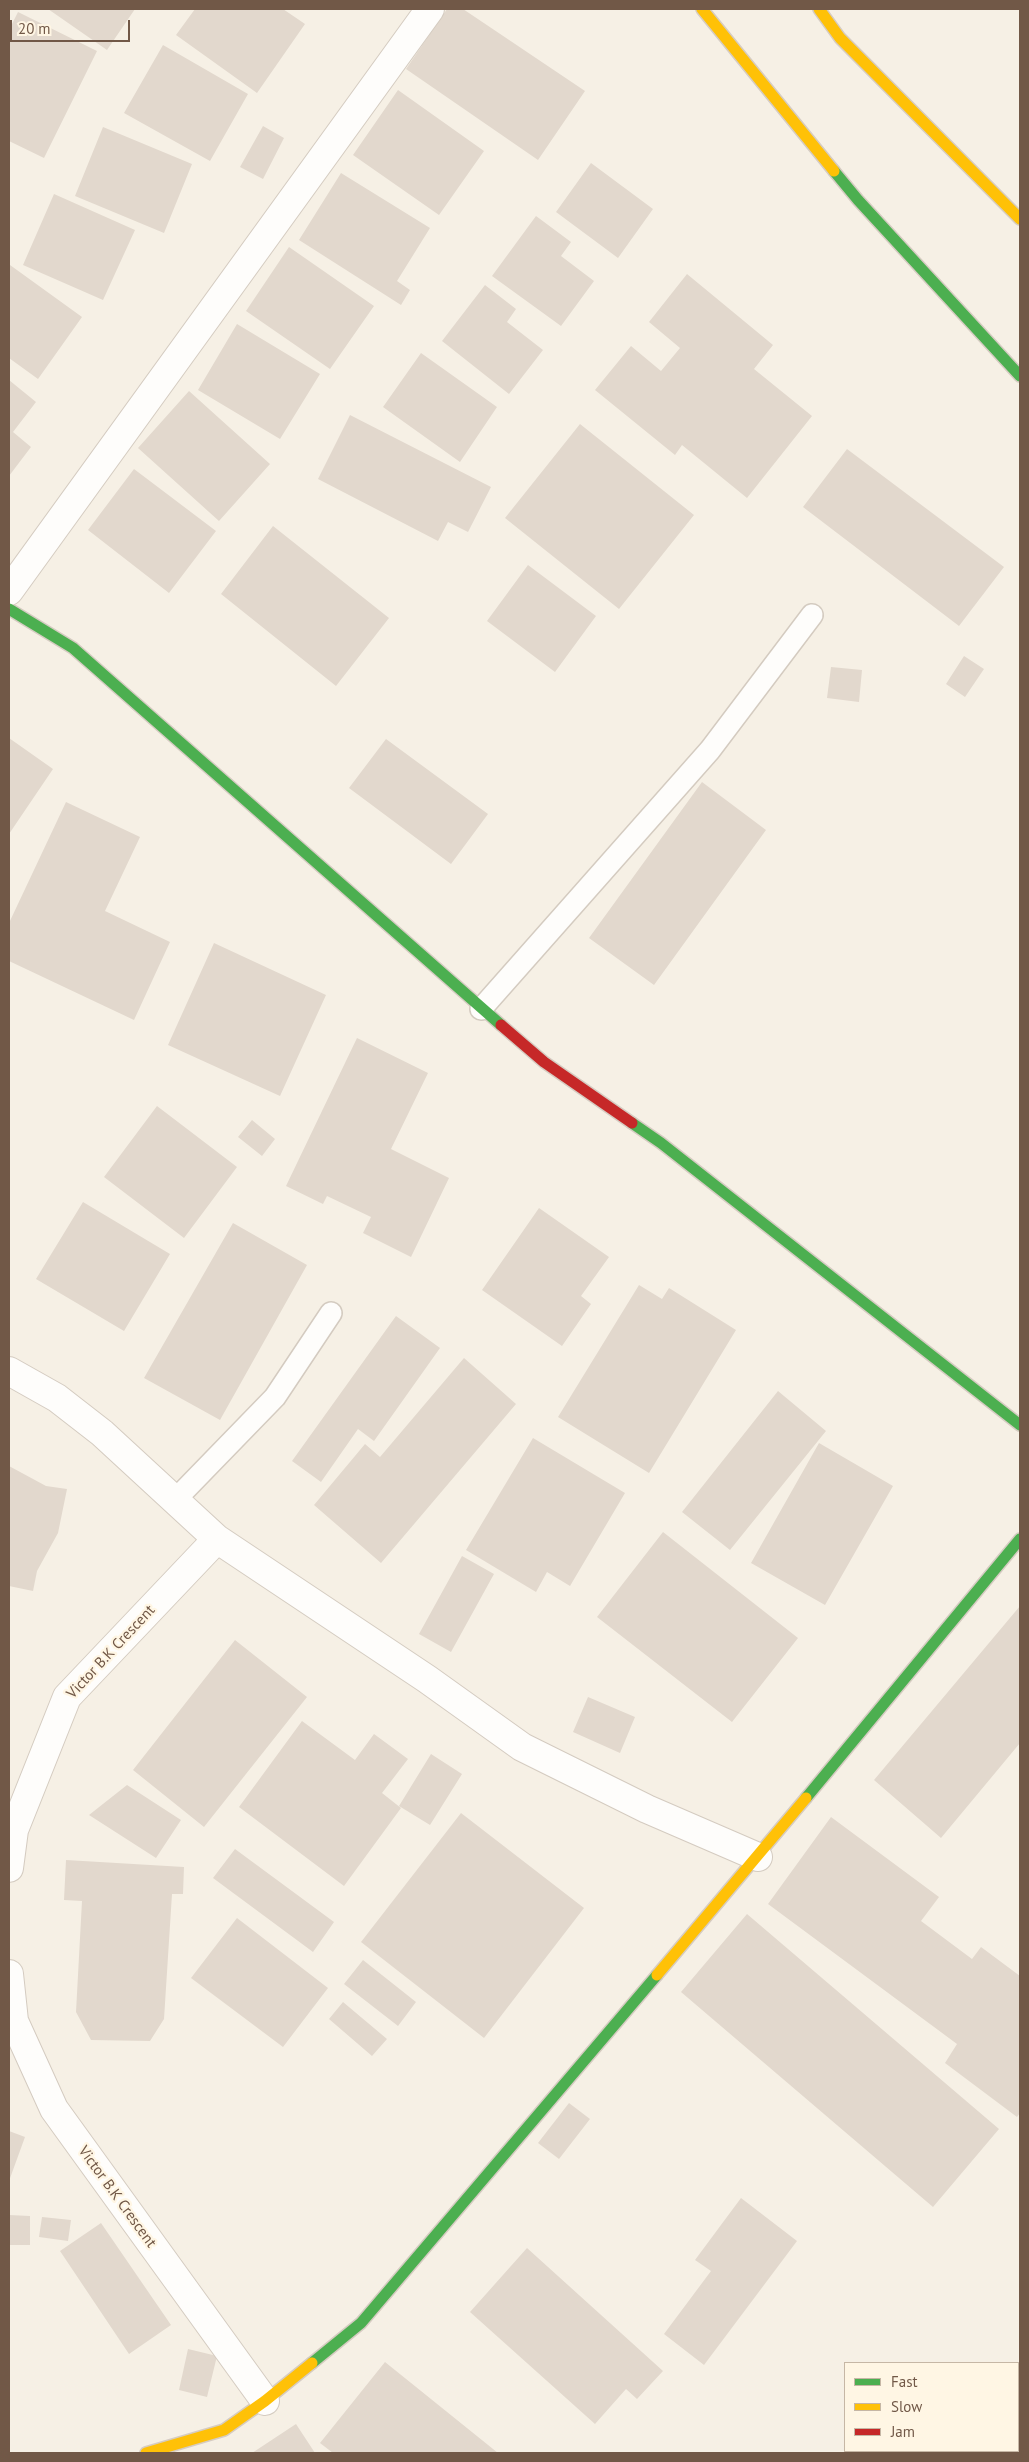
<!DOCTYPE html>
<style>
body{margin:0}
#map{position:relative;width:1029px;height:2462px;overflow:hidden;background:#f6f0e5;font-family:"PT Sans",sans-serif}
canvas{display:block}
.frame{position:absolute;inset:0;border:10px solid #715847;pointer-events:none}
.legend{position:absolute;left:844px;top:2362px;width:175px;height:90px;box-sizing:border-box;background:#fff6e4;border:1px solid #c6b7a5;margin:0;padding:6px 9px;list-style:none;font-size:15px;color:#715847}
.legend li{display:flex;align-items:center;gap:10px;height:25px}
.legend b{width:25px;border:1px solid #c6b7a5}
.scale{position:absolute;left:10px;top:20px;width:120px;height:22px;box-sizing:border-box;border:2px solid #715847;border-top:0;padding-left:6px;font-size:15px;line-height:18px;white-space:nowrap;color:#715847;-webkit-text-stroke:4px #fff6e4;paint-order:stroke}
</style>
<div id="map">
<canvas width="1029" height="2462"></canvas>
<div class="frame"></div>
<ul class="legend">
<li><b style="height:6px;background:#4caf50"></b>Fast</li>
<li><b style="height:6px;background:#ffc107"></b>Slow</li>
<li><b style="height:6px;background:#c62828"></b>Jam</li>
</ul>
<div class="scale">20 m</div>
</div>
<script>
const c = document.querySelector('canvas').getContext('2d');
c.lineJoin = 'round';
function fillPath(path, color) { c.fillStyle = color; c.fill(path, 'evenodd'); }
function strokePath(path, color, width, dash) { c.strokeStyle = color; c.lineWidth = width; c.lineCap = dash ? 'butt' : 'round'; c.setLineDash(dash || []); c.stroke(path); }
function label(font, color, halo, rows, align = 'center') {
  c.font = font + ' "PT Sans",sans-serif'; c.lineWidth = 4.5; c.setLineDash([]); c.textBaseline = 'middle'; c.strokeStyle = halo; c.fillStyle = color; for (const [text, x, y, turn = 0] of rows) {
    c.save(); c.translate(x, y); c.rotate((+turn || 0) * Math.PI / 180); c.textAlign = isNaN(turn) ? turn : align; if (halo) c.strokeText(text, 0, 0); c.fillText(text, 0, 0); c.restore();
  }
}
const building = new Path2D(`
 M48 9H135L107 50Z
 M195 9H283L305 24 257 93 176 35Z
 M447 9H463L585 91 538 160 406 69Z
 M18 12 97 51 44 158 9 141V30Z
 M163 45 248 94 210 161 124 113Z
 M398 90 484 151 439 215 353 155Z
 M263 126 284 138 263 179 240 167Z
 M103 127 192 164 164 233 75 196Z
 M591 163 653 209 618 258 556 212Z
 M341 173 430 228 397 281 410 290 401 305 299 240Z
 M54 194 135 230 103 300 23 265Z
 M536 216 571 242 561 256 594 281 561 326 492 276Z
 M289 247 374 306 330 369 246 311Z
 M10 265 82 317 38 379 9 358Z
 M687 274 773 345 754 369 812 416 747 498 682 445 675 455 595 390 631 346 661 371 680 348 649 322Z
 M485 285 516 309 507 322 543 350 509 394 442 341Z
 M237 324 320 374 280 439 198 390Z
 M421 353 497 407 460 462 383 407Z
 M9 380 36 402 13 432 31 447 9 476Z
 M189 391 270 464 219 521 138 448Z
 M350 415 491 487 468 532 448 522 438 541 318 479Z
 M580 424 694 515 619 609 505 518Z
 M847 449 1004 567 959 626 803 507Z
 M134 469 216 531 169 593 88 530Z
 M273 526 389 618 336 686 221 594Z
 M528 565 596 616 555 672 487 621Z
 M964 656 984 669 965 697 946 684Z
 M831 667 862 670 859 702 827 698Z
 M9 738 53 769 9 834Z
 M386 739 488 814 451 864 349 788Z
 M702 782 766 830 654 985 589 938Z
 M66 802 140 837 105 911 170 942 134 1020 9 961V923Z
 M214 943 326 995 280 1096 168 1045Z
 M357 1038 428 1073 391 1149 449 1178 411 1257 363 1233 371 1217 327 1196 323 1204 286 1186Z
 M157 1106 237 1167 184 1238 104 1177Z
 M252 1120 275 1139 262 1156 238 1137Z
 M83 1202 170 1254 124 1331 36 1279Z
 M539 1208 609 1257 581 1296 591 1304 562 1346 482 1290Z
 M233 1223 307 1265 220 1420 144 1378Z
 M639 1285 662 1299 669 1288 736 1330 649 1473 558 1417Z
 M396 1316 440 1348 374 1441 358 1429 321 1482 292 1461Z
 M464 1358 516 1404 381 1563 314 1505 365 1444 380 1457Z
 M778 1391 826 1431 730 1550 682 1512Z
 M533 1438 625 1493 570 1586 547 1572 536 1592 466 1550Z
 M819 1443 893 1486 825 1605 751 1563Z
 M9 1466 46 1486 67 1489 58 1533 37 1571 33 1591 9 1586Z
 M663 1532 798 1638 732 1722 597 1617Z
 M462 1556 494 1574 451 1652 419 1634Z
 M1020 1606V1743L941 1838 874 1780Z
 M235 1640 307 1697 204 1827 133 1770Z
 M588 1697 635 1717 620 1753 573 1732Z
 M302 1721 355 1760 374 1734 408 1759 382 1793 401 1808 344 1886 239 1807Z
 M431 1754 462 1774 430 1825 399 1806Z
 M127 1785 181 1820 156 1858 89 1815Z
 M461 1813 584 1908 484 2038 361 1942Z
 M831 1817 939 1897 921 1921 972 1959 981 1947 1020 1976V2113L1017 2117 945 2063 957 2044 768 1904Z
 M235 1849 334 1922 313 1952 213 1878Z
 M66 1860 184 1867 183 1894H172L164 2019 150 2041 91 2040 76 2012 82 1901 64 1900Z
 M747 1914 999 2129 933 2207 681 1992Z
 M237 1918 328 1988 283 2047 191 1978Z
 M363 1960 416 2002 398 2026 344 1984Z
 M343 2002 387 2039 372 2056 329 2019Z
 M569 2103 590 2119 559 2159 538 2143Z
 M9 2131 25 2137 9 2181Z
 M741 2198 797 2241 704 2365 664 2334 711 2271 695 2260Z
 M9 2215 30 2216V2245H9Z
 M42 2217 71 2220 68 2241 39 2237Z
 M101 2223 171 2325 129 2354 60 2251Z
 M527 2248 663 2371 637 2399 626 2389 595 2424 470 2312Z
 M188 2349 217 2356 207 2397 179 2390Z
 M385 2362 498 2453H333L320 2443Z
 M296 2424 315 2453H252Z`);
const lane = new Path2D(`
 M481 1009 710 750 812 615
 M175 1500 275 1397 331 1313`);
const street = new Path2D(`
 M9 591 430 9
 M9 1371 57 1398 102 1433 217 1539 427 1679 522 1747 647 1809 758 1857
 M9 1868 14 1830 67 1697 217 1539
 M9 1974 14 2021 54 2109 265 2401`);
const fast = new Path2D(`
 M834 171 858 200 1020 376
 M9 609 73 648 501 1025
 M632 1123 661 1143 1020 1425
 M806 1798 1020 1539
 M312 2363 361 2323 657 1975`);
const slow = new Path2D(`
 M702 9 834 171
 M819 9 840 38 1020 219
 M657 1975 806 1798
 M146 2453 224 2430 265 2401 312 2363`);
const jam = new Path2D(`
 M501 1025 544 1062 632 1123`);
const streetNames = [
 ["Victor B.K Crescent",111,1652,-47],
 ["Victor B.K Crescent",117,2197,54]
];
fillPath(building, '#e2d8cd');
strokePath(lane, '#d4cbc0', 24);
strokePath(street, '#d4cbc0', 30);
strokePath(fast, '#d6ccc2', 14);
strokePath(slow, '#d6ccc2', 14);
strokePath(jam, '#d6ccc2', 14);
strokePath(lane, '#fefdfb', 21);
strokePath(street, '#fefdfb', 28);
strokePath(fast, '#4caf50', 11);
strokePath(slow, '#ffc107', 11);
strokePath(jam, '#c62828', 11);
label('15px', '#715847', '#fff6e4', streetNames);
</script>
